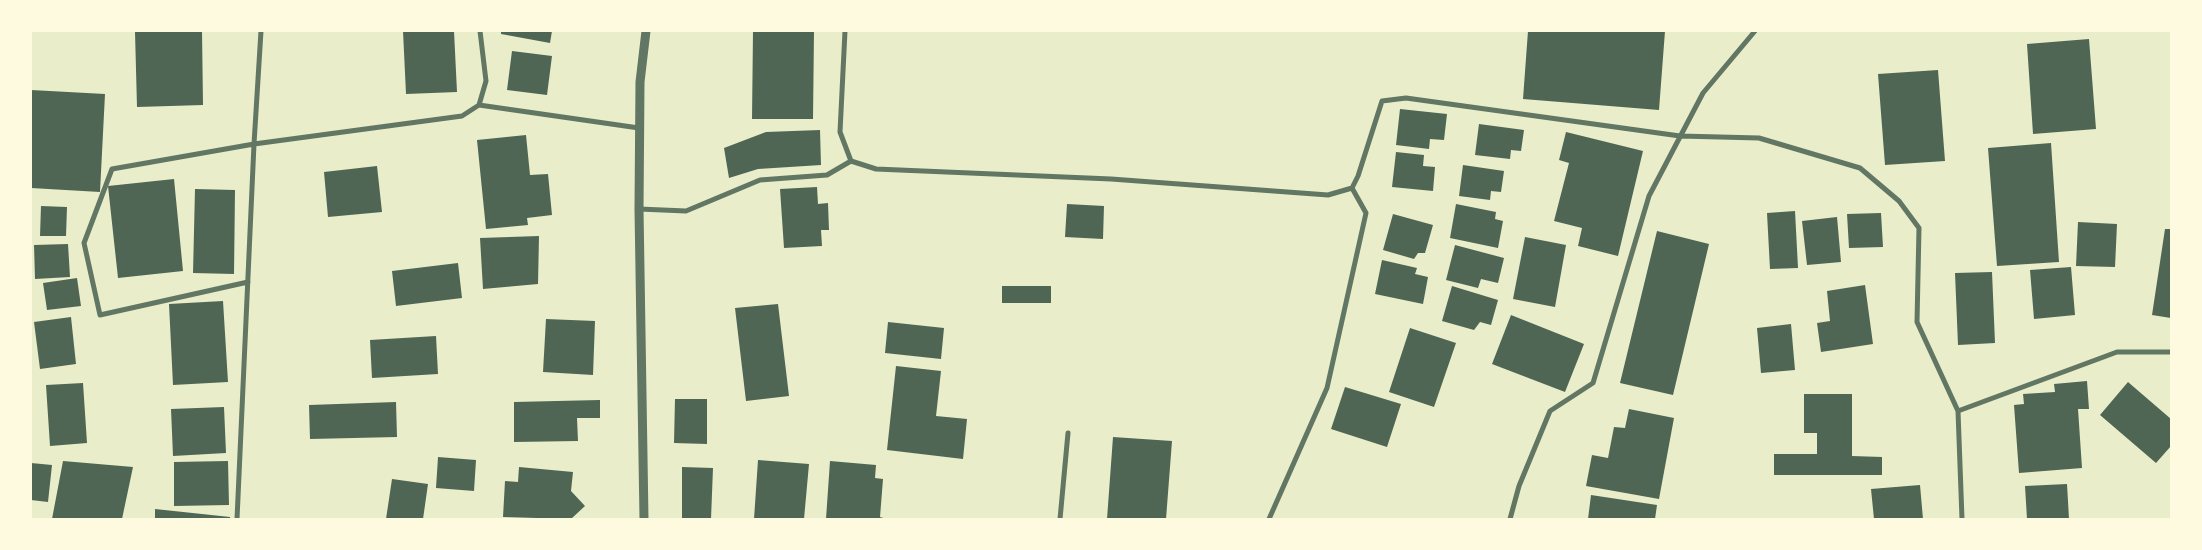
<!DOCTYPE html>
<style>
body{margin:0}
#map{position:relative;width:2202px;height:550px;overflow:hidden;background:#e9edc9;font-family:"Source Sans 3",sans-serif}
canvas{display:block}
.frame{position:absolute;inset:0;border:32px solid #fefae0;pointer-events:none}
</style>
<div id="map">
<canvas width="2202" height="550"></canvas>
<div class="frame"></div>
</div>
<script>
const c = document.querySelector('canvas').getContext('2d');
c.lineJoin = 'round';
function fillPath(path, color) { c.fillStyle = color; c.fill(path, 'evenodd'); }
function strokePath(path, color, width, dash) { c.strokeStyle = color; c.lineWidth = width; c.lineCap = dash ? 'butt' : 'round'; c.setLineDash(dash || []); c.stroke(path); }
const building = new Path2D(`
 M202 31 203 105 137 107 135 32Z
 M403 31H454L457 92 406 94Z
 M501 31H552L550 43 501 34Z
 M753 31H814L813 119H752Z
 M1528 31H1665L1659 110 1523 99Z
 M2089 39 2096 129 2033 134 2027 44Z
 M512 51 552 56 547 95 507 90Z
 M1938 70 1945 161 1885 165 1878 74Z
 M31 90 105 94 100 192 31 188Z
 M1400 109 1447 114 1444 140 1430 139 1429 149 1396 145Z
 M1479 124 1524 130 1521 151 1511 150 1510 159 1475 155Z
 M820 130 821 165 758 169 729 178 724 148 766 132Z
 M1566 132 1643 151 1618 256 1578 246 1582 228 1554 221 1569 163 1559 160Z
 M526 135 530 175 548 174 552 215 527 218 528 225 486 229 477 140Z
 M2051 143 2059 262 1997 266 1988 148Z
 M1396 152 1424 155 1423 166 1435 167 1433 191 1392 187Z
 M1463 165 1504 171 1501 192 1491 191 1490 200 1459 196Z
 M377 166 382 212 328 217 324 172Z
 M174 179 183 271 118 278 108 186Z
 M817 187 818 204 828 203 829 230H821L822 246 784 248 780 189Z
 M195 189 235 190 234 274 193 273Z
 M1067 204 1104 206 1103 239 1065 237Z
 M1456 204 1496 212 1495 219 1503 221 1498 248 1450 238Z
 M41 206 67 207 66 236H40Z
 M1795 211 1798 268 1770 269 1767 213Z
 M1881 213 1883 247 1849 248 1847 214Z
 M1393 214 1433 225 1425 253H1418L1414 259 1383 250Z
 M1837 217 1841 262 1807 265 1802 221Z
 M2078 222 2117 224 2115 267 2076 266Z
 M2165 229H2171V318L2152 315Z
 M1657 231 1709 244 1673 395 1620 383Z
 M539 236 538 284 483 289 480 238Z
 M1525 237 1566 245 1555 307 1513 299Z
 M68 244 70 277 35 279 34 245Z
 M1455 245 1504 258 1498 283 1481 279 1478 288 1446 280Z
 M1382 260 1417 268 1415 274 1428 277 1423 304 1375 294Z
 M458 263 462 298 396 306 392 271Z
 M2071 267 2075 315 2034 319 2030 270Z
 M1992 272 1995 343 1958 345 1955 273Z
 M77 278 81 306 47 310 43 283Z
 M1865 285 1873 344 1821 352 1817 323 1830 321 1827 291Z
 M1002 286H1051V303H1002Z
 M1452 286 1498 300 1491 325 1480 322 1474 330 1442 321Z
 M223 301 228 382 173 385 169 304Z
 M778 304 789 396 746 401 735 308Z
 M1511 315 1584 344 1565 392 1492 364Z
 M71 317 76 364 40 369 34 322Z
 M546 319 595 321 593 375 543 372Z
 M888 322 944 328 941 359 885 353Z
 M1791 324 1795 370 1761 373 1757 328Z
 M1410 328 1456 343 1434 407 1389 392Z
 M436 336 438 374 372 378 370 340Z
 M896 366 941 371 936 416 967 419 963 459 887 450Z
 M2087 381 2089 409H2078L2082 468 2019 473 2014 405 2024 404 2023 394 2055 392 2054 384Z
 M2128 382 2171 419V446L2156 463 2100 415Z
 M83 383 87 443 50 446 46 385Z
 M1345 387 1401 404 1387 447 1331 429Z
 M1804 394H1852V456L1882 457V475H1774V454H1817V433H1804Z
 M675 399H707V444L674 443Z
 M600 400V418H577L578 441 514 442V402Z
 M396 402 397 437 310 439 309 405Z
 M224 407 226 453 173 456 171 409Z
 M1629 409 1674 418 1659 499 1586 486 1592 455 1608 458 1614 427 1625 428Z
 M1113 437 1172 441 1166 519H1107Z
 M438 457 476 460 474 491 436 488Z
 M758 460 809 464 804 519H754Z
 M63 461 133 467 122 519H52Z
 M228 461 229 505 174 506V462Z
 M830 461 876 465 875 478 883 479 880 517 887 519H826Z
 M31 463 52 465 48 502 31 500Z
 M519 467 573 472 571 491 585 506 571 519 503 517 505 481 518 482Z
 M682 467 713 468 711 519H682Z
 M392 479 428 484 423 519H386Z
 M2067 484 2069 519H2027L2025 486Z
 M1920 485 1923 519H1874L1871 489Z
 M1591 495 1657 505 1655 519H1588Z
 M155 509 230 517V519H155Z`);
const minor = new Path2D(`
 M845 31 840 132 851 161
 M479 105 639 128
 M639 209 686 211 760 180 827 175 851 161 876 169 1111 179 1328 195 1352 188 1358 176 1382 101 1406 98 1680 136 1759 138 1860 168 1899 201 1919 228 1917 322 1958 411 1962 519
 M248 282 100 315 84 243 112 169 254 144 462 116 479 105 486 81 480 31
 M1958 411 2117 352H2171
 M237 519 254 144 261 31
 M1060 519 1068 433
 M1269 519 1327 388 1366 213 1352 188
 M1510 519 1519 486 1550 411 1593 383 1649 196 1703 93 1755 31`);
const tertiary = new Path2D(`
 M644 519 639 209 640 82 646 31`);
fillPath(building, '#4f6655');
strokePath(minor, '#617663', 5);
strokePath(tertiary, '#617663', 9);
</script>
